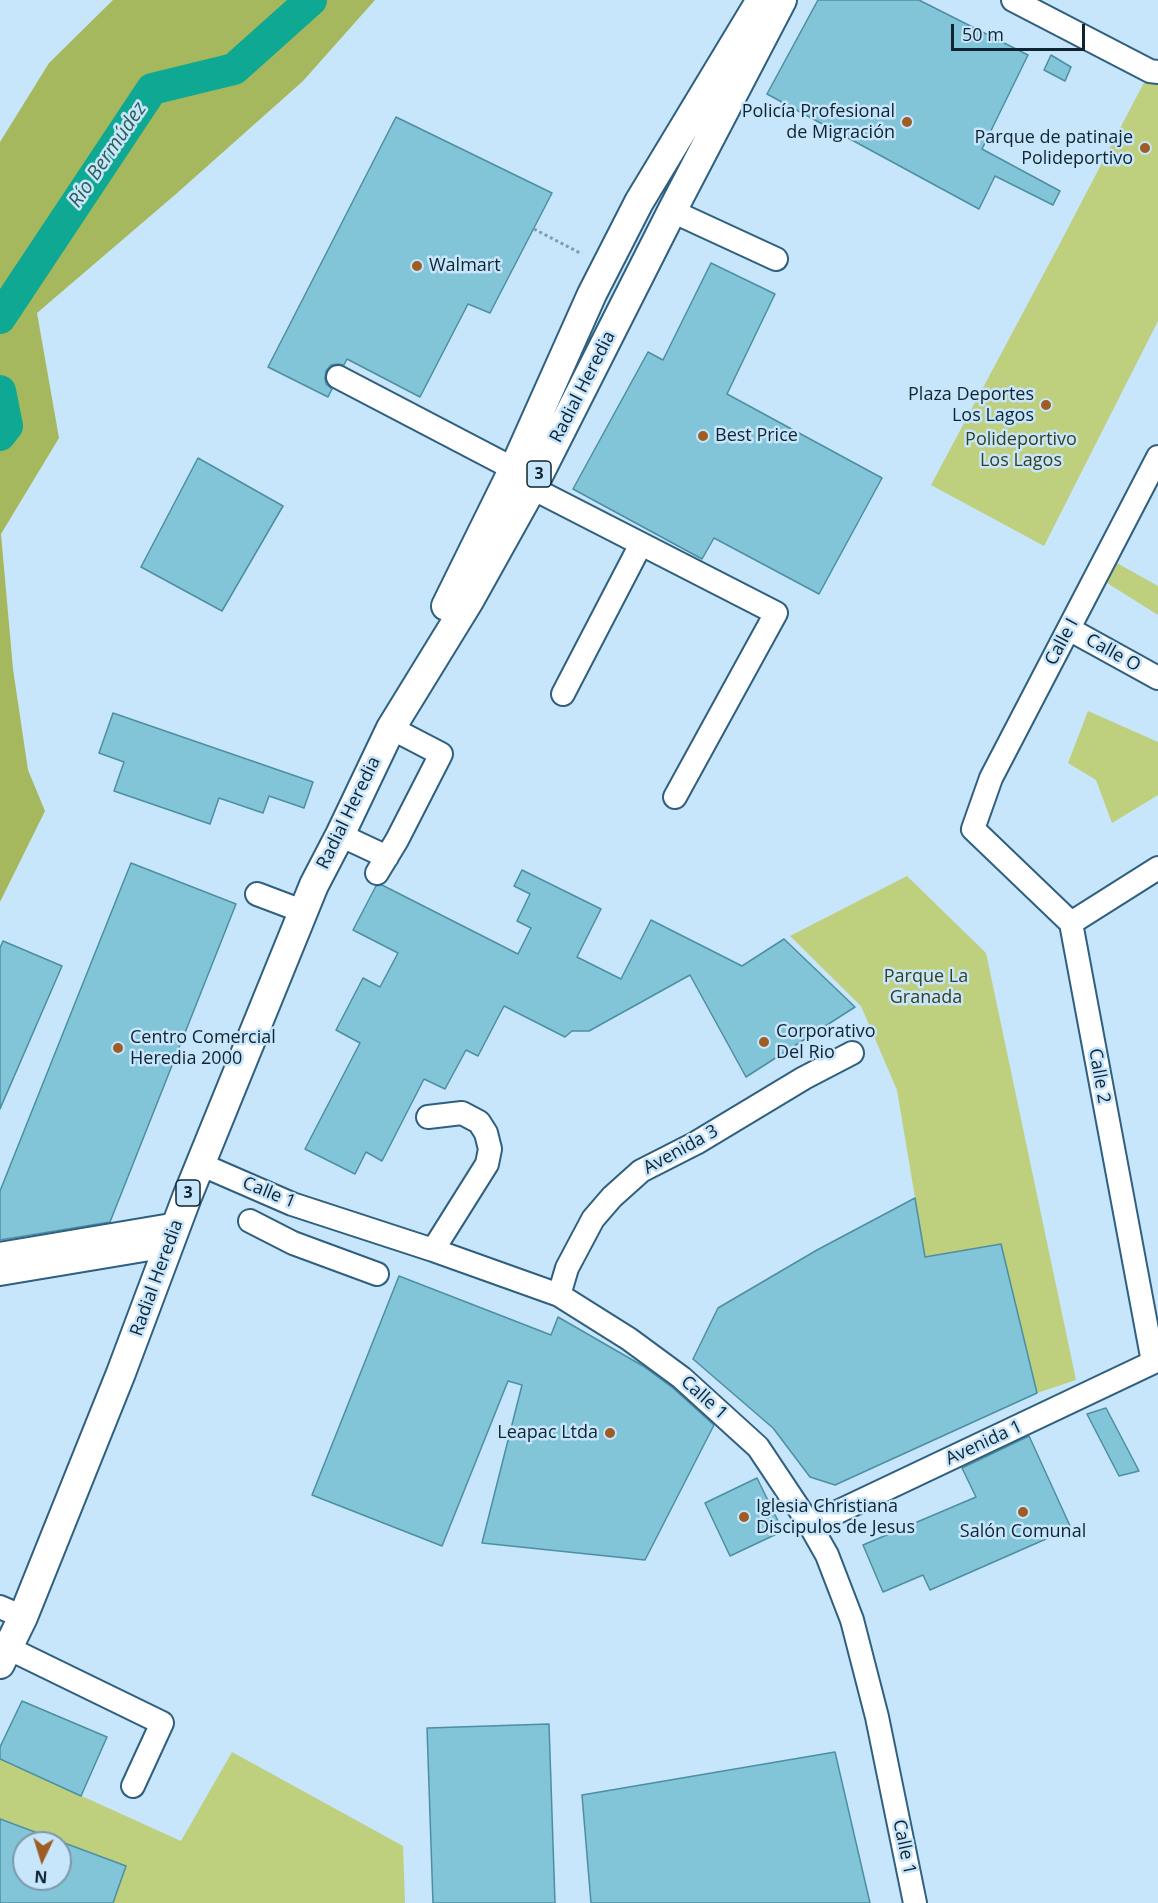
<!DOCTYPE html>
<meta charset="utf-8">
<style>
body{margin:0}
#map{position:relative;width:1158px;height:1903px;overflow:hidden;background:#c7e5fb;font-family:"Open Sans",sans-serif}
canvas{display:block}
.north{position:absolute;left:12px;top:1831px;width:60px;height:60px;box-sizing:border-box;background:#c7e5fb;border:2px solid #7d98aa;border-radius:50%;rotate:184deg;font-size:16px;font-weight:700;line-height:24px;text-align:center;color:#0f2431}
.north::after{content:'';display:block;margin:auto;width:21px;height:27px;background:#9d5d25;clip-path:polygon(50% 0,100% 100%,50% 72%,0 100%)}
.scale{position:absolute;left:951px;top:24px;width:134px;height:27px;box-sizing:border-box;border:3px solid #0f2431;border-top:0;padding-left:8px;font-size:18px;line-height:21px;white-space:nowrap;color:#0f2431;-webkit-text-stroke:4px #c7e5fb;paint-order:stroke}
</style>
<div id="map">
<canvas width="1158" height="1903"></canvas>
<div class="north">N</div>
<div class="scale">50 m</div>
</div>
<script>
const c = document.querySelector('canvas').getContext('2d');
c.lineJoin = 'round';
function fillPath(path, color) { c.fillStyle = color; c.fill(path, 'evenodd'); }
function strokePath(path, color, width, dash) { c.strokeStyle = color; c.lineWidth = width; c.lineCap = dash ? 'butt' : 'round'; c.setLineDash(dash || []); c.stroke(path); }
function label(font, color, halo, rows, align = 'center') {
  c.font = font + ' "Open Sans",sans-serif'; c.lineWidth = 5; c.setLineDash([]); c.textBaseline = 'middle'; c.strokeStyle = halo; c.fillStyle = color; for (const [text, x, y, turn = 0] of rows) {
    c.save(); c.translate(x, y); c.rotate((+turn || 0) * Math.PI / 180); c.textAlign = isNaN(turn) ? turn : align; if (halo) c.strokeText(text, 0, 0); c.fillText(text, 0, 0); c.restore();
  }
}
const green = new Path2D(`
 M1150 71 1158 72V321L1044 546 931 485 1057 249Z
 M1115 562 1158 586V615L1104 581Z
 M1088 711 1158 742V795L1112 823 1096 780 1068 763Z
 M907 876 986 953 1076 1380 1037 1393 1000 1244 925 1257 897 1090 861 1006 790 936Z
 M232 1752 403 1846 405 1903H113L126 1866 0 1819V1759L181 1841Z`);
const forest = new Path2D(`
 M113 0H375L303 81 176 194 37 313 59 438 1 534 13 669 28 770 45 811 0 902V142L49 63Z`);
const river = new Path2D(`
 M0 318 152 89 234 69 311 0
 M0 391 7 426 0 435`);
const building = new Path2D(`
 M818 0H919L1028 55 982 149 1060 191 1053 205 995 176 979 209 767 94Z
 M1051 55 1071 67 1065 81 1044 70Z
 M396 117 552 193 490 313 468 304 420 397 347 359 344 365 338 364 331 365 326 371 325 378 326 384 332 389 328 397 268 367Z
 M711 263 775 294 727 394 882 478 819 594 714 538 702 559 573 489 648 352 663 360Z
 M198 458 283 506 222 611 141 567Z
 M113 713 313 782 304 808 269 796 263 813 219 798 210 824 114 791 124 762 99 753Z
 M131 863 236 904 110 1222 0 1240V1191Z
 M522 870 601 909 577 957 621 979 651 920 742 966 784 939 855 1007 746 1077 690 975 589 1031H572L565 1037 504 1006 478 1056 466 1050 445 1089 424 1079 382 1161 366 1152 355 1174 305 1149 360 1043 336 1030 363 978 380 987 398 953 353 930 376 886 382 885 518 954 531 928 517 921 530 894 514 886Z
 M3 941 62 966 0 1109V948Z
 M915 1198 925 1257 1001 1244 1037 1393 835 1485 810 1477 773 1428 693 1359 718 1308 817 1250Z
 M399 1276 551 1335 558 1317 643 1366 673 1388 714 1425 645 1560 482 1543 522 1385 508 1381 442 1546 312 1495Z
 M1106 1408 1139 1471 1119 1476 1087 1414Z
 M1029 1436 1071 1528 930 1590 923 1575 883 1592 863 1545 976 1497 962 1468Z
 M757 1478 783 1531 730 1556 705 1503Z
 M22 1701 107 1737 81 1796 0 1759V1747Z
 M549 1724 555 1903H433L427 1728Z
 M835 1752 870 1903H591L582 1795Z
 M0 1819 126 1866 113 1903H0ZM24 1843H60V1879H24Z`);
const path = new Path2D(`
 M534 229 582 254`);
const minor = new Path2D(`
 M1013 0 1150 71 1158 72
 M672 211 776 259
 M338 377 514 469
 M532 488 776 613 675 797
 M1069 629 1158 678
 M563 694 641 544
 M340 835 387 857
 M377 873 397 840 441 754 391 728
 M257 894 302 911
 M1071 923 1158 868
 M428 1117 462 1113 479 1122 486 1133 490 1149 487 1164 433 1250
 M200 1164 292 1204 433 1250 559 1295 629 1339 682 1378 758 1447 810 1525 827 1555 852 1620 877 1717 915 1903
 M250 1221 293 1243 377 1274
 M0 1254 177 1224
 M0 1274 168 1246
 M559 1295 567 1268 593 1219 612 1197 641 1171 696 1143 804 1078 852 1053
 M1153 1362 1071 923 973 829 991 778 1158 457
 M810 1525 1158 1360
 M0 1607 23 1617
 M8 1648 162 1723 133 1786`);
const major = new Path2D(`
 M446 606 516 464 592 294 639 202 761 0
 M0 1664 23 1617 121 1373 187 1197 314 885 340 835 391 728 469 601 532 488 672 211 782 0`);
const markers = [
 [907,122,6,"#9d5d25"],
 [1145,148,6,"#9d5d25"],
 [417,266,6,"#9d5d25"],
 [1046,405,6,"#9d5d25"],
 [703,436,6,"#9d5d25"],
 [764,1042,6,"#9d5d25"],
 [118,1048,6,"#9d5d25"],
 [610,1433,6,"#9d5d25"],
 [1023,1512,6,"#9d5d25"],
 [744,1517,6,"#9d5d25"]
];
const shields = [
 [539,474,24],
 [188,1193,24]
];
const shieldNames = [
 ["3",539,474],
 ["3",188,1193]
];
const poiNames = [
 ["Policía Profesional",895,112,"right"],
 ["de Migración",895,133,"right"],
 ["Parque de patinaje",1133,138,"right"],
 ["Polideportivo",1133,159,"right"],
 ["Walmart",429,266],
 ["Plaza Deportes",1034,395,"right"],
 ["Los Lagos",1034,416,"right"],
 ["Best Price",715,436],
 ["Corporativo",776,1032],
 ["Del Rio",776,1053],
 ["Centro Comercial",130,1038],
 ["Heredia 2000",130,1059],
 ["Leapac Ltda",598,1433,"right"],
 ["Iglesia Christiana",756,1507],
 ["Discipulos de Jesus",756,1528],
 ["Salón Comunal",1023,1532,"center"]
];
const streetNames = [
 ["Radial Heredia",583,387,-63],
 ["Calle I",1062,642,-62],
 ["Calle O",1113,653,29],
 ["Radial Heredia",349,813,-64],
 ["Calle 2",1099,1076,80],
 ["Avenida 3",681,1150,-29],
 ["Calle 1",269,1193,22],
 ["Radial Heredia",157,1278,-70],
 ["Calle 1",704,1398,42],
 ["Avenida 1",984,1443,-25],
 ["Calle 1",904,1847,78]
];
const parkNames = [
 ["Polideportivo",1021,440],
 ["Los Lagos",1021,461],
 ["Parque La",926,977],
 ["Granada",926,998]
];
const waterNames = [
 ["Río Bermúdez",108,155,-56]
];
fillPath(green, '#becf7d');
fillPath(forest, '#a6b85d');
strokePath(river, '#0fa892', 32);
fillPath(building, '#82c4d8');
strokePath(building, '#4d8fa2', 1.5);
strokePath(minor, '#2f607f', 26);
strokePath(major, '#2f607f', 32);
strokePath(path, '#809bad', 3, [3, 3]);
strokePath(minor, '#fff', 22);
strokePath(major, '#fff', 28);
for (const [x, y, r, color] of markers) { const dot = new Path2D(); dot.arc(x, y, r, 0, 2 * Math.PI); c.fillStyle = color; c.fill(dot); strokePath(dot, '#c7e5fb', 2); }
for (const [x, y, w] of shields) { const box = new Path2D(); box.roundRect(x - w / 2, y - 13, w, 26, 4.5); c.fillStyle = '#c7e5fb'; c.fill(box); strokePath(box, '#0f2431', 1.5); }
label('bold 16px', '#0f2431', null, shieldNames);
label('18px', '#0f2431', '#c7e5fb', poiNames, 'left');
label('18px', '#0f2431', '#c7e5fb', streetNames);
label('18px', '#384019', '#c7e5fb', parkNames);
label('italic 20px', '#295e53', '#c7e5fb', waterNames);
</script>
